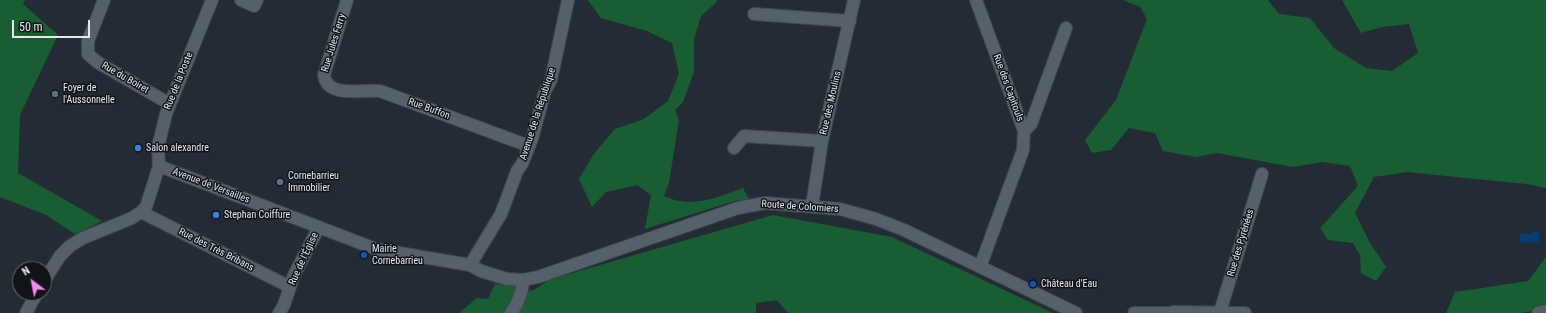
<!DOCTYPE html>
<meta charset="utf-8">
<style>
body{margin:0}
#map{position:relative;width:1546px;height:313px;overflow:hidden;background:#232c35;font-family:"Roboto Condensed",sans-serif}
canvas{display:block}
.north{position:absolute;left:12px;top:261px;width:40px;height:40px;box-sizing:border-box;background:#101418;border:1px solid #64696e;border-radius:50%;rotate:328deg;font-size:11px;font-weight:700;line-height:16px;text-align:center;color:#e2e8ee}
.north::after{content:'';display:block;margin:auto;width:14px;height:18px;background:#f987e9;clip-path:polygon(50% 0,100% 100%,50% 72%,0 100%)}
.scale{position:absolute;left:12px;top:20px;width:78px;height:18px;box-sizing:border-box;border:2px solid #e2e8ee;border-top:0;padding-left:5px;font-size:12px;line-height:14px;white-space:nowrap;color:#e2e8ee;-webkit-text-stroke:3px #101418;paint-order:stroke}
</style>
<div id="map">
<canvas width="1546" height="313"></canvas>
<div class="north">N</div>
<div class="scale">50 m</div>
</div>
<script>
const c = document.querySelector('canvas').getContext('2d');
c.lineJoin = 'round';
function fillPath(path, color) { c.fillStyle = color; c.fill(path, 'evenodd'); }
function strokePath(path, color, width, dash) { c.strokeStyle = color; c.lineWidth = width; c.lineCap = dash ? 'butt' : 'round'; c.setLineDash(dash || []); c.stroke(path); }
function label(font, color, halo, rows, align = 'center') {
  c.font = font + ' "Roboto Condensed",sans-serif'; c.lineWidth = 3; c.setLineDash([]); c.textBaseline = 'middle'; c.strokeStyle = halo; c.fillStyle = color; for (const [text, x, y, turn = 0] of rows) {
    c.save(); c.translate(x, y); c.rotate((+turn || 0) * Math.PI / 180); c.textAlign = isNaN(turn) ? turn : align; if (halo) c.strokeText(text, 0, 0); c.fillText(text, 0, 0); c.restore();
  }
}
const green = new Path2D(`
 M0 0H25L23 4 58 35 20 115 18 173 102 221 75 234 46 215 0 197Z
 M588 0H716L717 2 701 16 694 39V72L683 102 675 110 679 120 669 183 664 196C690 209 717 198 743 188L750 201 738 200 645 229 651 195 637 185 606 192 592 207 579 179 593 155 615 129 644 119 668 101 679 74 672 43 647 31 601 18Z
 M1123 0H1268L1279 14 1310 18 1334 48 1366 68 1392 71 1418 53 1409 24 1382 27 1361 33 1342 0H1546V188L1526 184 1407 172 1374 177 1355 213 1370 243 1386 267 1376 281 1361 273 1360 255 1353 243 1328 240 1320 228 1358 186 1350 166 1322 162 1293 167 1217 153 1196 157 1163 151 1155 133 1129 128 1111 150 1092 153 1085 140 1116 100 1147 19 1140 7Z
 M773 215 892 237 1053 313H788L777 300 756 303V313H459L477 298 488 299 495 284 515 286 517 291 534 290 547 281 562 276Z
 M1546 257V309L1521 313H1446L1455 292 1528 281Z`);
const water = new Path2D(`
 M1532 231 1539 232V243L1519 242 1520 234H1532Z`);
const minor = new Path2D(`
 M104 0 88 41V54L97 62 170 104
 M241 0 254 6 257 0
 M347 0 324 75C327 99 364 89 380 91L529 146
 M976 0 1024 131 1023 150 980 267
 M754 14 850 21
 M1024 131 1031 124 1066 28
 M734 148 744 136 822 141
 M159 166 376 249 470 265 481 271 507 279 523 280 538 277 738 208 765 203 840 209 876 219 904 230 1076 313
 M812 206 822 141 854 0
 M141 212 290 287
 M470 265 501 214 517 171 522 164 532 139 545 91 551 80 568 0
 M44 281 60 256 70 246 83 238 132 218 141 212 146 207 159 166 158 147 166 114 212 0
 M1173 312 1245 313
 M1220 312 1262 174
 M26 313 37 293
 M279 313 284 305 294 275 319 227
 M511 313C518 303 523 292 523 280
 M1134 313H1173
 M1538 313 1546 311`);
const markers = [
 [55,94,4,"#5c6f8a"],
 [138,148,4,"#3f7fe0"],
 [280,182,4,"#5c6f8a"],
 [216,215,4,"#3f7fe0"],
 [364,255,4,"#1a4fb4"],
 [1033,284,4,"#1a4fb4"]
];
const streetNames = [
 ["Rue Jules Ferry",334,43,-73],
 ["Rue du Boiret",125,78,30],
 ["Rue de la Poste",179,81,-68],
 ["Rue des Capitouls",1008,88,70],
 ["Rue des Moulins",831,103,-77],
 ["Rue Buffon",429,109,20],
 ["Avenue de la République",538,114,-72],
 ["Avenue de Versailles",211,186,21],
 ["Route de Colomiers",800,207,4],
 ["Rue des Pyrénées",1241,243,-73],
 ["Rue des Très Bribans",216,250,27],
 ["Rue de l'Église",304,259,-65]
];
const poiNames = [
 ["Foyer de",63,88],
 ["l'Aussonnelle",63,100],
 ["Salon alexandre",146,148],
 ["Cornebarrieu",288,176],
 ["Immobilier",288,188],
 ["Stephan Coiffure",224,215],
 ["Mairie",372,249],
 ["Cornebarrieu",372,261],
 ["Château d'Eau",1041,284]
];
fillPath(green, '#195d32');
fillPath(water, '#073e72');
strokePath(minor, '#3f474f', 14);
strokePath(minor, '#56606b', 12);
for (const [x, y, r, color] of markers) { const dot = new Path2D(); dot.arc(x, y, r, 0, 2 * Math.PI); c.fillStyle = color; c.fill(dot); strokePath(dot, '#101418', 1.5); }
label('10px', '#e2e8ee', '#101418', streetNames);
label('10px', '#e2e8ee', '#101418', poiNames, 'left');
</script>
